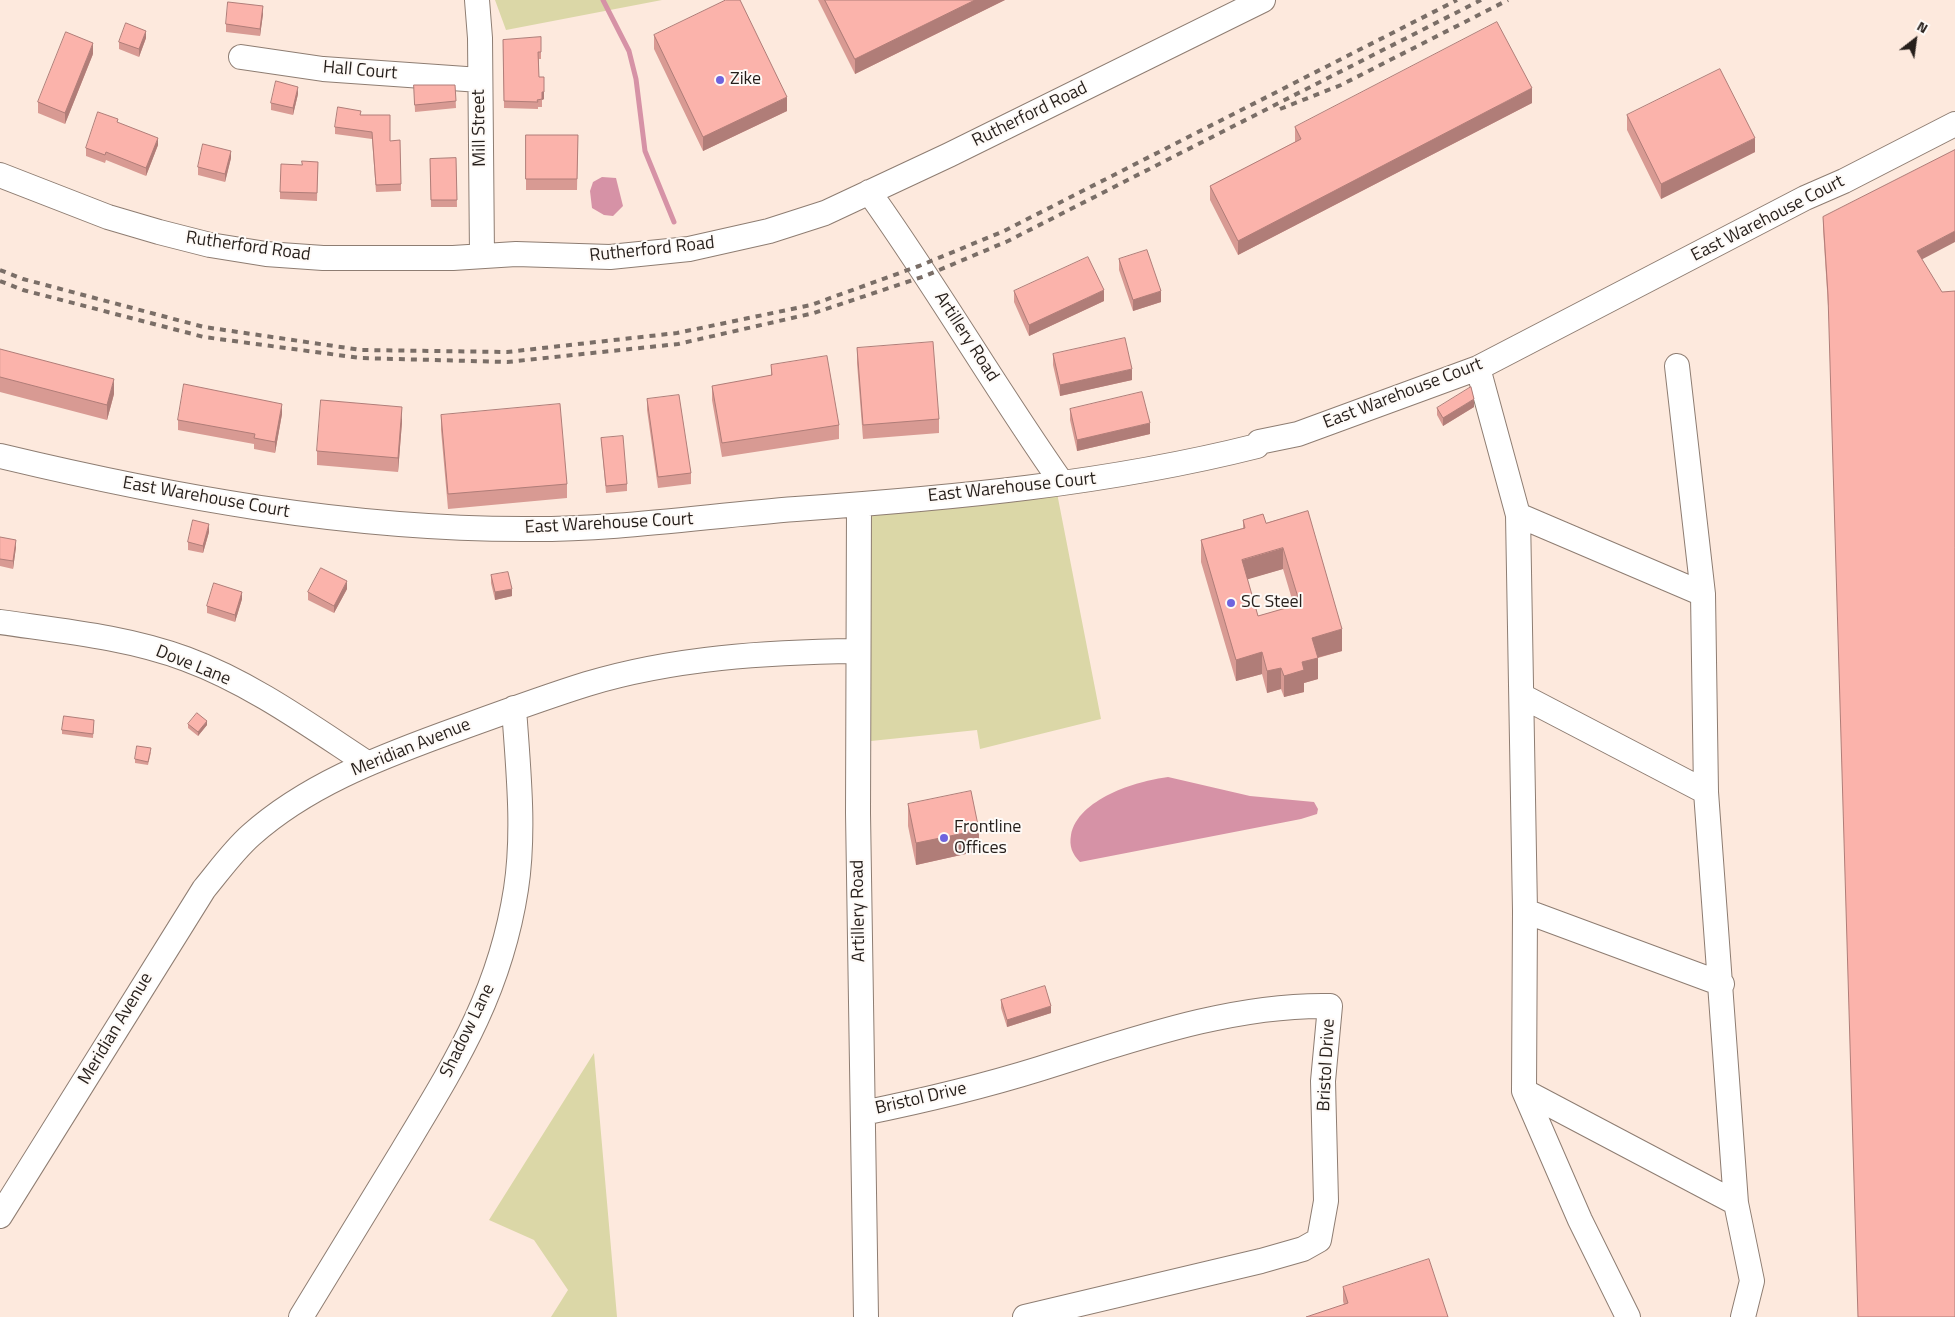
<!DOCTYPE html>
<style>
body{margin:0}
#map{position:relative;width:1955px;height:1317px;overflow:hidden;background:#fde9dd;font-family:"Titillium Web",sans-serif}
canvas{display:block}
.north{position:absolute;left:1890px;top:15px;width:50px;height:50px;-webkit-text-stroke:4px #fefaf7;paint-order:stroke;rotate:30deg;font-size:14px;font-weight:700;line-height:20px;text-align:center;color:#261f1b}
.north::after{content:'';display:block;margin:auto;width:18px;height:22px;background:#261f1b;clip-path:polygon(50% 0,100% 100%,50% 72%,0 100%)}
</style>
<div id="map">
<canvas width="1955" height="1317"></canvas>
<div class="north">N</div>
</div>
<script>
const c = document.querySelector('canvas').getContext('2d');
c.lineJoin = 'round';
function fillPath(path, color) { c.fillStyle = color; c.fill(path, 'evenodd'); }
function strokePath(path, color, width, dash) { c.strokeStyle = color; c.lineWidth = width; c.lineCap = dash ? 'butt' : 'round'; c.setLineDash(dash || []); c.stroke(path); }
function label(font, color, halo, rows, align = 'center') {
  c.font = font + ' "Titillium Web",sans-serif'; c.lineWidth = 4; c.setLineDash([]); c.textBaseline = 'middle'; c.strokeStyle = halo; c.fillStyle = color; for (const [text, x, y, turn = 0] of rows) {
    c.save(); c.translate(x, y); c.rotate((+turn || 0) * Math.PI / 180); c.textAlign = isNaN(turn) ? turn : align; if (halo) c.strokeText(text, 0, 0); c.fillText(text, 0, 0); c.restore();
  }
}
const green = new Path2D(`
 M495 0H662L506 30Z
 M1057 493 1101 719 980 749 977 730 871 741 851 520 907 506Z
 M594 1053 617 1317H551L568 1290 534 1240 489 1220Z`);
const water = new Path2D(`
 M602 177 616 178 623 206 613 216 604 215 592 208 590 191 593 182Z
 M1168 777 1250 796 1314 802 1318 809 1317 814 1301 819 1080 862C1072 854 1069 846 1071 835 1078 799 1136 781 1168 777Z`);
const stream = new Path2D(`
 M603 0 629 51 636 79 645 151 674 222`);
const minor = new Path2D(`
 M477 0 480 38 482 256
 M241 57 323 69 480 80
 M0 175 108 217 159 232 210 245 266 254 323 258H453L516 254 610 257 689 249 769 231 825 213 949 155 1263 0
 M869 192C937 287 995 388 1062 483
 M1677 366 1703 594 1706 792 1736 1203 1752 1281 1743 1317
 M1478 368 1518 515 1525 911 1524 1091 1580 1220 1628 1317
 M0 456C171 497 347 529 523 529 615 530 705 516 796 509 951 498 1106 484 1257 446L1259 442 1298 434 1478 368 1805 198 1844 181 1955 124
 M859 505 858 813 866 1317
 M1518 515 1703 594
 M0 622C62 631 127 637 186 659 251 683 309 725 367 763
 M1522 696 1706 792
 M1525 911 1722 984
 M1524 1091 1736 1203
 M863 1113C922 1101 981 1087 1039 1069 1132 1040 1231 1004 1330 1006L1323 1081 1326 1201 1319 1240 1303 1249 1261 1261 1025 1317
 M0 1216 204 889C219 871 233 851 251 835 306 786 376 759 444 734 491 717 539 699 587 684 673 658 767 652 857 651
 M301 1317C335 1262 369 1205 403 1150 456 1062 500 993 516 889 525 830 518 768 514 708`);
const rail = new Path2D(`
 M1280 109 1341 85 1508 0
 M0 270 23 279 204 327 361 350 507 352 677 333 811 305 919 266 1004 231 1457 0
 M0 281 23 290 204 337 360 358 507 362 678 344 814 313 925 276 1008 241 1481 0`);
const wall = new Path2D(`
 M818 0H1005L855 74Z
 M263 14 260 36 226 32V24Z
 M654 35 787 111 703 151 654 49Z
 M541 37V59H539V77L544 99 542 100V107H538V109L504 108 503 40Z
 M146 38 139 57 119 49V42Z
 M93 54 65 124 38 113V102Z
 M414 85H455L456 108 415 112Z
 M298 94 293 115 271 110V103Z
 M1532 103 1238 255 1210 200V186L1295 142V127Z
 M361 115 390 141 401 184V191L376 192 372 139 335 134V127Z
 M1627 115 1755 152 1661 199 1627 130Z
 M118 123 158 145 146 176 106 160 105 163 86 156V148Z
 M526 135H578L577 190H526Z
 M1955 150 1828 306 1823 228V217Z
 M231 158 225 182 198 175V167Z
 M456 158 457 207H431L430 159Z
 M318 162 317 201 280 199V192L302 165Z
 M1119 259 1161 302 1133 311 1119 270Z
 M1014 291 1104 301 1029 336 1014 302Z
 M857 348 939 419V433L863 439 857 363Z
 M0 349 114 394 107 420 0 392Z
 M1053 354 1132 380 1060 396 1053 365Z
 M771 365 839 425V439L722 457 712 400V386L771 376Z
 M647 399 691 473V484L658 488 647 410Z
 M1474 407 1443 426 1437 415V408Z
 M1070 409 1150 434 1077 451 1070 420Z
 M282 414 275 453 254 449V444L178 430V420Z
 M441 415 567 484V498L448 509 441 430Z
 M402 422 398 472 317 465V451Z
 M601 438 627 484V491L606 493Z
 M1308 511 1342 651 1318 658V679L1304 683V692L1284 697 1281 689 1267 693 1262 674 1236 681 1201 562V540L1243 528V520L1266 523ZM1283 569 1294 606 1258 616 1247 579Z
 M209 532 203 553 188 550V542Z
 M0 537 16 547 13 569 0 566Z
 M491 575 512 596 495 600 491 583Z
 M347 589 334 613 308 600V592Z
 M242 599 235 622 207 613V606Z
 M94 723 93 738 62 734V730Z
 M188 724 207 725 198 736 188 728Z
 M151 752 148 765 135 763V759Z
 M908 804 979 851 916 865 908 826Z
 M1001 1000 1051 1013 1007 1027 1001 1008Z
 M1343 1287 1448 1317 1344 1305 1343 1301Z`);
const shadedWall = new Path2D(`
 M975 0H1005L855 74V59Z
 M263 6V14L260 36V29Z
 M146 31V38L139 57V49Z
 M93 43V54L65 124V113Z
 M298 87V94L293 115V108Z
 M1532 88V103L1238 255V241Z
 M542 92H544V99L542 100Z
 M787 97V111L703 151V137Z
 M158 138V145L146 176V168Z
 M1755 138V152L1661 199V184Z
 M231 151V158L225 182V174Z
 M1955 231V242L1917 262V251Z
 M1104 290V301L1029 336V325Z
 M1161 291V302L1133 311V300Z
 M1132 369V380L1060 396V385Z
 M114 379V394L107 420V405Z
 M1474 399V407L1443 426V418Z
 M282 404V414L275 453V442Z
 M402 407V422L398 472V458Z
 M1150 423V434L1077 451V440Z
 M209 524V532L203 553V546Z
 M16 540V547L13 569V561Z
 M1283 548V569L1242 581V560Z
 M347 581V589L334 613V606Z
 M512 589V596L495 600V592Z
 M242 592V599L235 622V615Z
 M1342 629V651L1312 659V638Z
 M1262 652V674L1236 681V660Z
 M1318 658V679L1304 683V692L1284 697V676L1302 662Z
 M1281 668V689L1267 693V671Z
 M207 721V725L198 736V732Z
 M979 830V851L916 865V843Z
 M1051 1006V1013L1007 1027V1020Z`);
const building = new Path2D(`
 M726 0H740L787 97 703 137 654 35Z
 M825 0H975L855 59Z
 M228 2 263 6 260 29 226 24Z
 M1497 22 1532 88 1238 241 1210 186 1301 139 1295 127Z
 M126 23 146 31 139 49 119 42Z
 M66 32 93 43 65 113 38 102Z
 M541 37V52H538L539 77H544V92H542V99L537 100 538 102 504 101 503 40Z
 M1720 69 1755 138 1661 184 1627 115Z
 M276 81 298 87 293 108 271 103Z
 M414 85H455L456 101 415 105Z
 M338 107 361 111 360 115H390V141L400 140 401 184 376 185 372 132 335 127Z
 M98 112 118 119 117 122 158 138 146 168 106 152 105 155 86 148Z
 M526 135H578L577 179H526Z
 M203 144 231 151 225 174 198 167Z
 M1955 150V231L1917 251 1942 292 1955 291V1317H1858L1828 295 1823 217Z
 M456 158 457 200H431L430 159Z
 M302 161 318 162 317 193 280 192 281 164 302 165Z
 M1147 250 1161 291 1133 300 1119 259Z
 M1088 257 1104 290 1029 325 1014 291Z
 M1125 338 1132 369 1060 385 1053 354Z
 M933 342 939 419 863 425 857 348Z
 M0 349 114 379 107 405 0 377Z
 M827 356 839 425 722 443 712 386 772 375 771 365Z
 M184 384 282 404 275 442 254 438 255 434 178 420Z
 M1471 387 1474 399 1443 418 1437 408Z
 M1142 392 1150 423 1077 440 1070 409Z
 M679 395 691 473 658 477 647 399Z
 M321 400 402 407 398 458 317 451Z
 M560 404 567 484 448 494 441 415Z
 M623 436 627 484 606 486 601 438Z
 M1308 511 1342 629 1312 638 1318 658 1302 662 1304 670 1284 676 1281 668 1267 671 1262 652 1236 660 1201 540 1245 528 1243 520 1263 514 1266 523ZM1283 548 1300 604 1258 616 1242 560Z
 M193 520 209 524 203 546 188 542Z
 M0 537 16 540 13 561 0 559Z
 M321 568 347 581 334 606 308 592Z
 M508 572 512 589 495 592 491 575Z
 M214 583 242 592 235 615 207 606Z
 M197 713 207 721 198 732 188 724Z
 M64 716 94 720 93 734 62 730Z
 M137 746 151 748 148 762 135 759Z
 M971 791 979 830 916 843 908 804Z
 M1045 986 1051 1006 1007 1020 1001 1000Z
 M1429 1259 1448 1317H1306L1348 1303 1343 1287Z`);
const markers = [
 [720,80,5,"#6e63de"],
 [1231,603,5,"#6e63de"],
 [944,838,5,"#6e63de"]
];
const streetNames = [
 ["Hall Court",360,71,5],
 ["Rutherford Road",1030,115,-26],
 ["Mill Street",480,128,-91],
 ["East Warehouse Court",1768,219,-27],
 ["Rutherford Road",248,247,8],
 ["Rutherford Road",652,250,-6],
 ["Artillery Road",966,337,57],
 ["East Warehouse Court",1403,394,-21],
 ["East Warehouse Court",1012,488,-6],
 ["East Warehouse Court",206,498,10],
 ["East Warehouse Court",609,524,-3],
 ["Dove Lane",193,666,22],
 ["Meridian Avenue",411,748,-22],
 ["Artillery Road",859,911,-91],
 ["Meridian Avenue",116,1029,-59],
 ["Shadow Lane",468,1031,-64],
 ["Bristol Drive",1327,1065,-87],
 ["Bristol Drive",921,1099,-13]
];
const poiNames = [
 ["Zike",730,80],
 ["SC Steel",1241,603],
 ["Frontline",954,828],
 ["Offices",954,849]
];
fillPath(green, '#dbd7a7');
fillPath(water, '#d692a6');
strokePath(stream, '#d692a6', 5);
strokePath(minor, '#8e7d72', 26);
strokePath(minor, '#fff', 24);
strokePath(rail, '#7a6e67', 4, [6, 6]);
fillPath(wall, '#d89a93');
fillPath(shadedWall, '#b07d78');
fillPath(building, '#fbb3ab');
strokePath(building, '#b07d78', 1);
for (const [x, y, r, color] of markers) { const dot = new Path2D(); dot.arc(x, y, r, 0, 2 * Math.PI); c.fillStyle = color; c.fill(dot); strokePath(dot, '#fefaf7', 2); }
label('18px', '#261f1b', '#fefaf7', streetNames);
label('18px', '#261f1b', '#fefaf7', poiNames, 'left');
</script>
